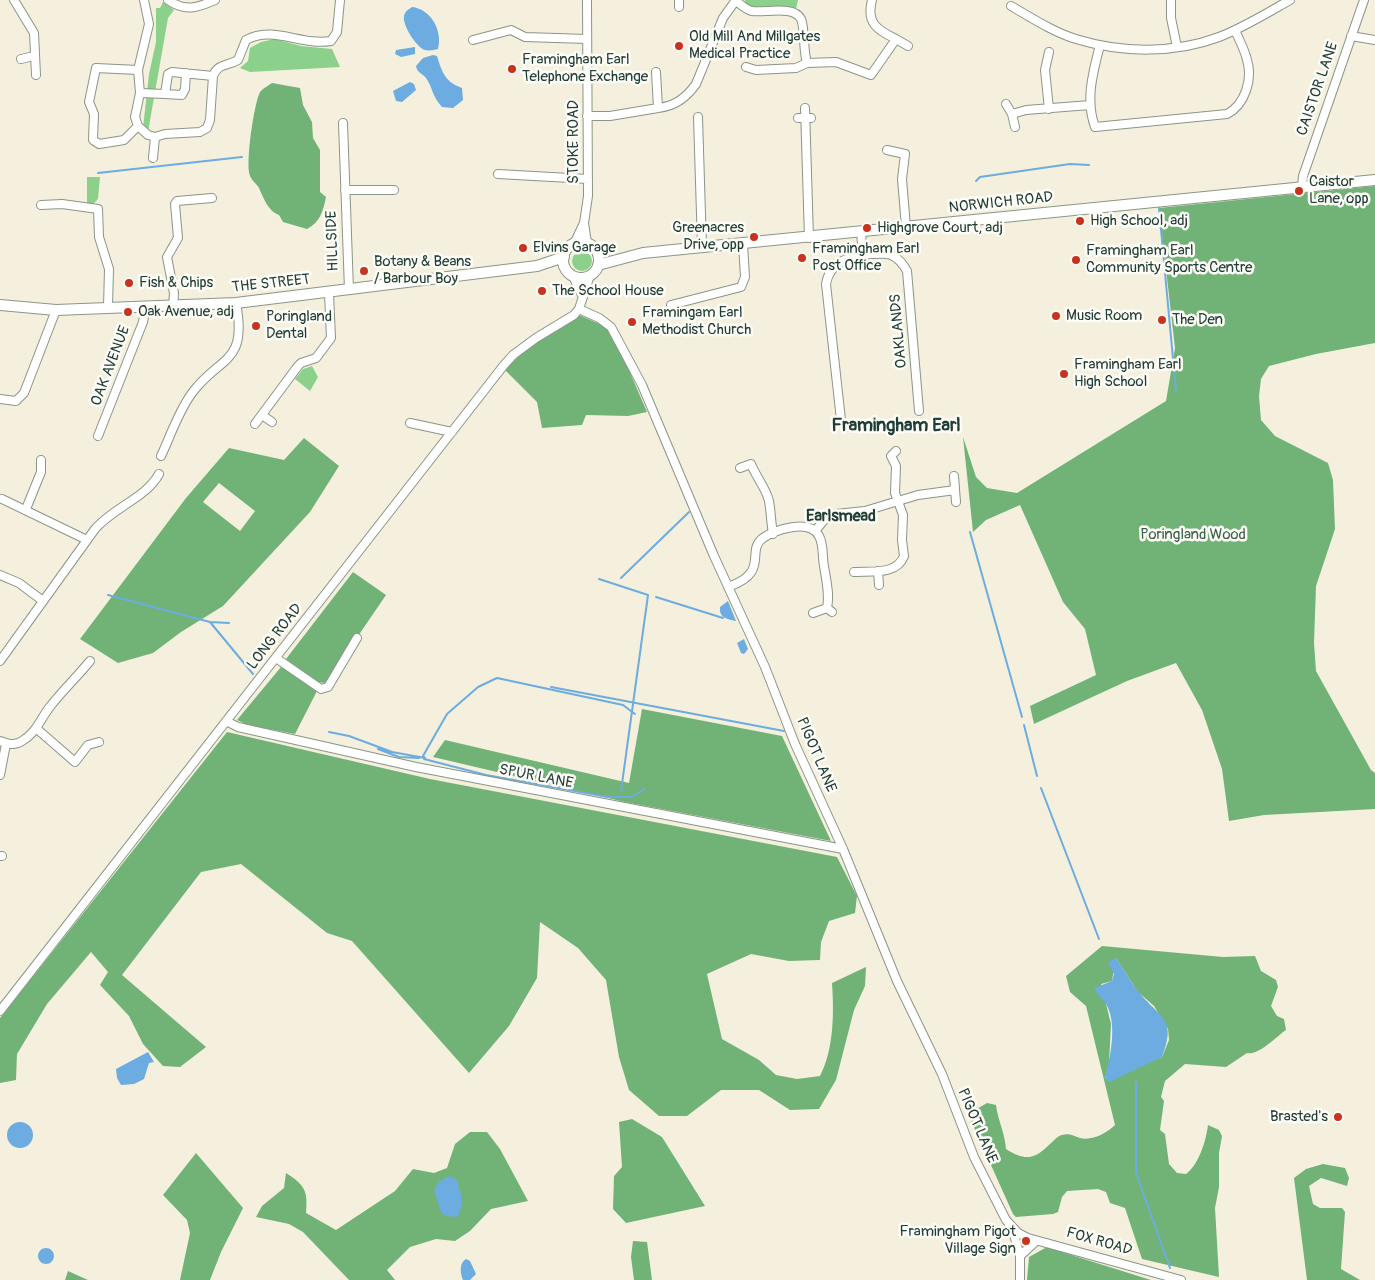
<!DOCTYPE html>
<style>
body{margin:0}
canvas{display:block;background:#f4f0dd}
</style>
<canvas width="1375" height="1280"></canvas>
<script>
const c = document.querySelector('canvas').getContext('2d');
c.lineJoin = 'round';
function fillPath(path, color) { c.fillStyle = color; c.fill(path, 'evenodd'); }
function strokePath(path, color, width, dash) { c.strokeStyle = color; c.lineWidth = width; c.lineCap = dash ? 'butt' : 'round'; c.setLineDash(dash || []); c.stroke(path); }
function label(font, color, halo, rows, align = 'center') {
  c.font = font + ' Pangolin,sans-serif'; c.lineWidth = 5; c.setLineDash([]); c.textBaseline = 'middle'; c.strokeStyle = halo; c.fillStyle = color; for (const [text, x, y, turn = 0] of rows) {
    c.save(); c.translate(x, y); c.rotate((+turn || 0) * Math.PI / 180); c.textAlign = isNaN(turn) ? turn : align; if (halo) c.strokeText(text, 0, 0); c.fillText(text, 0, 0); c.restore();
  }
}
const green = new Path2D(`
 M745 0H798L796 9H761L744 4Z
 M163 2 174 10 168 18 148 132 143 128 149 74 156 42V8H160Z
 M275 39 301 46 332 49 340 67 250 72 240 68 248 61 250 48 261 42Z
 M87 177H100L98 199 93 204 87 203Z
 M572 261a10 10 0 1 1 20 0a10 10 0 1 1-20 0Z
 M312 366 318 377 310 391 295 379 303 369Z`);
const forest = new Path2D(`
 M272 83 300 88 303 105 312 122 313 138 320 150V192L326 197C323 212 320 222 307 229L283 222 279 215C268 211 264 199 259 188 257 184 252 181 250 176 245 165 254 103 260 92 263 88 268 86 272 83Z
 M1375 186V343L1316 354 1269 366 1261 379 1259 396 1261 420 1275 436 1328 463 1333 480 1335 529 1316 586 1314 643 1316 671 1371 770 1375 773V809L1264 815 1229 821 1222 769 1202 710 1176 663 1127 681 1034 724 1030 706 1096 675 1085 629 1063 602 1020 505 986 520 973 532 963 437 976 477 987 488 1017 493 1166 401 1175 348 1159 208Z
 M577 314 604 326 613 333 647 412 628 416 586 415 582 425 542 428 537 402 505 370 526 349Z
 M304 438 339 466 310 512 223 606 181 632 153 653 118 663 80 639 186 498 229 448 284 460ZM219 483 255 511 240 531 203 502Z
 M353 572 386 595 328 680 324 683 318 682 286 659Z
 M281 667 317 691 295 734 248 725 237 720Z
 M642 709 782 736 831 841 625 802 433 757 445 740 629 783Z
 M227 732 430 779 837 857 857 896 855 913 829 921 821 942 820 960 789 961 751 954 707 974 722 1039 759 1060 776 1075 797 1079 820 1076C834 1049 834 1013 832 983L866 967 865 986 854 1010 836 1080 819 1109 790 1110 759 1090H721L687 1116H659L629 1090 619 1057 606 980 578 948 540 922 537 978 509 1026 469 1073 352 941 327 933 241 864 201 872 122 975 206 1047 180 1067 163 1066 143 1044 129 1016 100 985 108 972 91 952 47 1004 17 1054 16 1080 0 1083V1018Z
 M1102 946 1223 957 1255 956 1261 971 1276 980 1278 987 1271 1006 1277 1016 1284 1019 1286 1030C1276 1037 1258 1056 1247 1053L1226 1067 1185 1064 1165 1081 1161 1097 1164 1101 1160 1130 1165 1134 1169 1164 1177 1173 1186 1174C1199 1164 1206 1141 1208 1125L1219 1130 1222 1136 1219 1153V1187L1215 1208 1219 1277 1142 1259 1125 1208 1110 1203 1106 1192 1098 1189 1067 1191 1062 1197 1058 1212 1053 1214 1016 1217 1013 1214 968 1114 987 1103 996 1105C998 1121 1005 1133 1006 1149 1025 1161 1034 1160 1050 1144 1054 1141 1057 1136 1062 1135 1070 1133 1073 1136 1080 1138 1092 1141 1107 1133 1115 1125L1086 1006 1070 992 1066 976ZM1116 958 1138 992 1154 1006 1168 1029 1169 1040 1162 1057 1105 1079 1109 1064 1111 1024 1101 984 1112 981Z
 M632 1119 662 1137 705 1206 626 1223 613 1209 614 1176 622 1167 619 1122Z
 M470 1132H487L500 1149 528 1201 491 1209 470 1231 455 1241 436 1239 410 1247 387 1270 395 1280H349L303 1232 289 1224 256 1217 262 1206 284 1188 286 1173C305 1185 308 1191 306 1213L336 1230 395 1191 413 1169 434 1173 447 1168 455 1144Z
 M196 1153 243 1208 221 1252 210 1280H180L190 1233 187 1220 163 1195Z
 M1323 1164 1345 1168 1349 1178 1347 1186 1321 1178 1309 1186 1313 1204 1320 1208H1342L1345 1212 1341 1269 1360 1280H1307L1294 1178 1306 1169Z
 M633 1241 647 1242 652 1280H634L631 1257Z
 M1047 1247 1052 1249 1151 1280H1027L1029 1257Z
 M68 1271 88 1280H65Z`);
const water = new Path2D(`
 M412 7C431 9 443 31 438 49 434 50 429 51 425 50 417 48 402 25 404 16 405 11 408 10 412 7Z
 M415 47V54L401 57 395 54 396 50Z
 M433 55 437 56C442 72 445 82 462 88L463 100 453 108 442 107C432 96 433 88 426 78 422 73 417 73 416 66L423 58Z
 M410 82 414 84 416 90 402 102 396 101 393 91Z
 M728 601 736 621C727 619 719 618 720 607Z
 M744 639 748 649 744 654 741 653 737 643Z
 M1116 958C1124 969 1130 981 1138 991 1159 1018 1178 1017 1162 1057L1109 1082 1105 1079C1110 1058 1118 1024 1106 1004 1102 998 1097 995 1094 988L1112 981 1114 974 1108 962Z
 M148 1052 154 1062 149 1063 144 1079 134 1084 121 1085 117 1078 116 1069Z
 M7 1135a13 13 0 1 1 26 0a13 13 0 1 1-26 0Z
 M449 1176 456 1179C461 1192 466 1204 457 1217L446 1216 441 1212 434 1190 439 1182Z
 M38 1256a8 8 0 1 1 16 0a8 8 0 1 1-16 0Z
 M466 1259 470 1261 476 1274 470 1280H463C460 1273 459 1263 466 1259Z`);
const stream = new Path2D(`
 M98 173 242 157
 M976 181 980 177 1070 164 1089 165
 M1159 208 1176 391
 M970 532 1022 717
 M621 578 689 512
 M599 579 648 595 621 791
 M108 595 210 622 229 623
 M656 597 723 618
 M210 622 253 674
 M551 687 784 731
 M1024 725 1037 776
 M329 732 349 736 392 752 425 758 423 756 447 714 478 687 497 678 623 705 635 714
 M378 749 399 757 419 758
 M424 759 486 775 608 797H631L645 789
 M1041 788 1099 939
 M1136 1082V1173L1170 1268`);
const minor = new Path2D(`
 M14 0 34 33 36 75
 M144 0 149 24 138 70 140 93 135 117 138 126 148 135 155 137 165 134 200 132 207 128 210 120 213 76C218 63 228 66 238 60L246 40C273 25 301 46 331 41L337 32 340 0
 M168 0C185 12 197 8 215 0
 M735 0C740 4 746 10 752 11 765 13 794 5 801 19 805 27 803 51 807 63
 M1171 0V18L1177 47
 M1011 6C1032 18 1053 32 1076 39 1121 53 1174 54 1219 37 1243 28 1267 13 1290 0
 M679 7V0
 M1351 36 1375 40
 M896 39 908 46
 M473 40 511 30 525 37 587 39
 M1100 45C1093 72 1085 100 1095 127L1227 114C1245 105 1253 79 1247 60 1245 50 1239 40 1235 30
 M21 59 34 56
 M746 67 756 70 796 68 807 63 836 62 871 75 896 39C877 30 866 23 872 0
 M140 93 165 94 168 74 172 72 213 76
 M165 94 182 95 185 89 186 73
 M1006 104 1012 114
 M658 108C675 106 686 98 696 84L723 18 736 0
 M805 108 809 238
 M1049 109 1045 70 1049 52
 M587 116H610L658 108 656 72
 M698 117 702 247
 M798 118H811
 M343 123 349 290
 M138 126 124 140 99 144 93 140 94 114 89 102 96 68 138 70
 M1015 127 1012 114 1026 110 1090 105
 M887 150 905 154 902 179 906 227
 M153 158 155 137
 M498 174 588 179
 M1302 187 1303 176 1364 0
 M345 190H394
 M41 205 62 204 98 209 99 237 109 269 108 307
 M584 223 587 243
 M861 232 863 255
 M574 244 584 223 588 196 587 0
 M573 276 582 295
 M671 305 741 287 745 277 743 244
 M173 306 174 293 167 257 178 238 175 204 177 201 212 198
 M579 309 599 318 611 327 642 385 714 556 765 667 795 744 843 849 897 981 942 1074 974 1157 1006 1220 1018 1233 1028 1238 1181 1280
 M0 399 16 401 24 393 56 310
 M262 415 272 422
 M841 420 826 284C830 261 850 256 871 254 877 254 885 253 891 255 899 258 903 264 907 271L919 411
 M410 423 452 432
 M255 424 298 366 301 363 316 358 331 338 329 293
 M98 436 143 322 146 306
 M161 456C171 435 178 412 192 393 219 356 248 365 236 303
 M740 468 751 464C756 477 766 488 769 501 771 512 771 523 773 534
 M954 476 956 502
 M2 499 87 540
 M26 509 41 472V460
 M815 531 826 518 836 514 865 511 918 495 955 490
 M878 571 879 585
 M854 572C872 571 897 575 904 556L902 540 903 515 895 493 896 466 891 456 896 451
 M0 575 19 583 43 601
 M728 587C771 572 745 551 763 538 775 530 809 518 819 536 824 545 822 556 824 566 826 580 830 594 827 608L832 612
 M813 613 827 608
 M276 658 321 689 328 687 357 638
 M0 661 95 529C114 507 146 498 159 474
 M226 721 238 727 416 767 843 849
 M37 729 75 762 88 745 99 742
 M0 741C8 744 15 746 22 741 36 733 40 720 49 708 61 692 77 677 90 661
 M0 775 6 744
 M0 856H2
 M0 1011 504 365 513 355 536 338 574 315 579 309 590 275
 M1012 1228 1020 1256V1280
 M1020 1256 1036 1241`);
const major = new Path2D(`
 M563 260a18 18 0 1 1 36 0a18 18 0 1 1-36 0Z
 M598 265 643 253 1375 180
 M0 305 56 310 236 303 537 266 564 257`);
const markers = [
 [679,46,5,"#c8321e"],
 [512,69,5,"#c8321e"],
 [1299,191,5,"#c8321e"],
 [1080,221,5,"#c8321e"],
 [867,228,5,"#c8321e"],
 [754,237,5,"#c8321e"],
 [523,248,5,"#c8321e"],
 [802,258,5,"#c8321e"],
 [1076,260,5,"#c8321e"],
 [364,271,5,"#c8321e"],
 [129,283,5,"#c8321e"],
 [542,291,5,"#c8321e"],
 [128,312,5,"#c8321e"],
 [1056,316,5,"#c8321e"],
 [1162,320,5,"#c8321e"],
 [632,322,5,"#c8321e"],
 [256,326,5,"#c8321e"],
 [1064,374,5,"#c8321e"],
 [1338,1117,5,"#c8321e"],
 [1026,1241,5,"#c8321e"]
];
const poiNames = [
 ["Old Mill And Millgates",689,37],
 ["Medical Practice",689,54],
 ["Framingham Earl",522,60],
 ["Telephone Exchange",522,77],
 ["Caistor",1309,182],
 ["Lane, opp",1309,199],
 ["High School, adj",1090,221],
 ["Greenacres",744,228,"right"],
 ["Drive, opp",744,245,"right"],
 ["Highgrove Court, adj",877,228],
 ["Elvins Garage",533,248],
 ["Framingham Earl",812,249],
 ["Post Office",812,266],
 ["Framingham Earl",1086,251],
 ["Community Sports Centre",1086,268],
 ["Botany & Beans",374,262],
 ["/ Barbour Boy",374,279],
 ["Fish & Chips",139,283],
 ["The School House",552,291],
 ["Oak Avenue, adj",138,312],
 ["Framingam Earl",642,313],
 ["Methodist Church",642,330],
 ["Music Room",1066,316],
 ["Poringland",266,317],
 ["Dental",266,334],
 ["The Den",1172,320],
 ["Framingham Earl",1074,365],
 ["High School",1074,382],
 ["Brasted's",1328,1117,"right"],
 ["Framingham Pigot",1016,1232,"right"],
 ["Village Sign",1016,1249,"right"]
];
const streetNames = [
 ["CAISTOR LANE",1318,89,-71],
 ["STOKE ROAD",574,142,-90],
 ["NORWICH ROAD",1001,203,-6],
 ["HILLSIDE",333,241,-92],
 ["THE STREET",271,284,-6],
 ["OAKLANDS",899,331,-95],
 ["OAK AVENUE",111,366,-69],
 ["LONG ROAD",275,637,-52],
 ["PIGOT LANE",816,755,67],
 ["SPUR LANE",536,777,11],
 ["PIGOT LANE",977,1126,67],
 ["FOX ROAD",1099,1242,16]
];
const parkNames = [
 ["Poringland Wood",1193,535]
];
const neighbourhoodNames = [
 ["Earlsmead",841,517]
];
const quarterNames = [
 ["Framingham Earl",896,426]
];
fillPath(green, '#8cd18b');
fillPath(forest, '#71b377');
fillPath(water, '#6dace0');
strokePath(stream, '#6dace0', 2);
strokePath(minor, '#8a9688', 10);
strokePath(major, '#8a9688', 12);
strokePath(minor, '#fff', 8);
strokePath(major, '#fff', 10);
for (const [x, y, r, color] of markers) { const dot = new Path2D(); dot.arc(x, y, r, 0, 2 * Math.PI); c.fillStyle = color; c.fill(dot); strokePath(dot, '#fdfcf7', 2); }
label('15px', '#1f3d34', '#fdfcf7', poiNames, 'left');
label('15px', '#1f3d34', '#fdfcf7', streetNames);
label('15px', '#3a624a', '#fdfcf7', parkNames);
label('bold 16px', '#1f3d34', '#fdfcf7', neighbourhoodNames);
label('bold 18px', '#1f3d34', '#fdfcf7', quarterNames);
</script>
